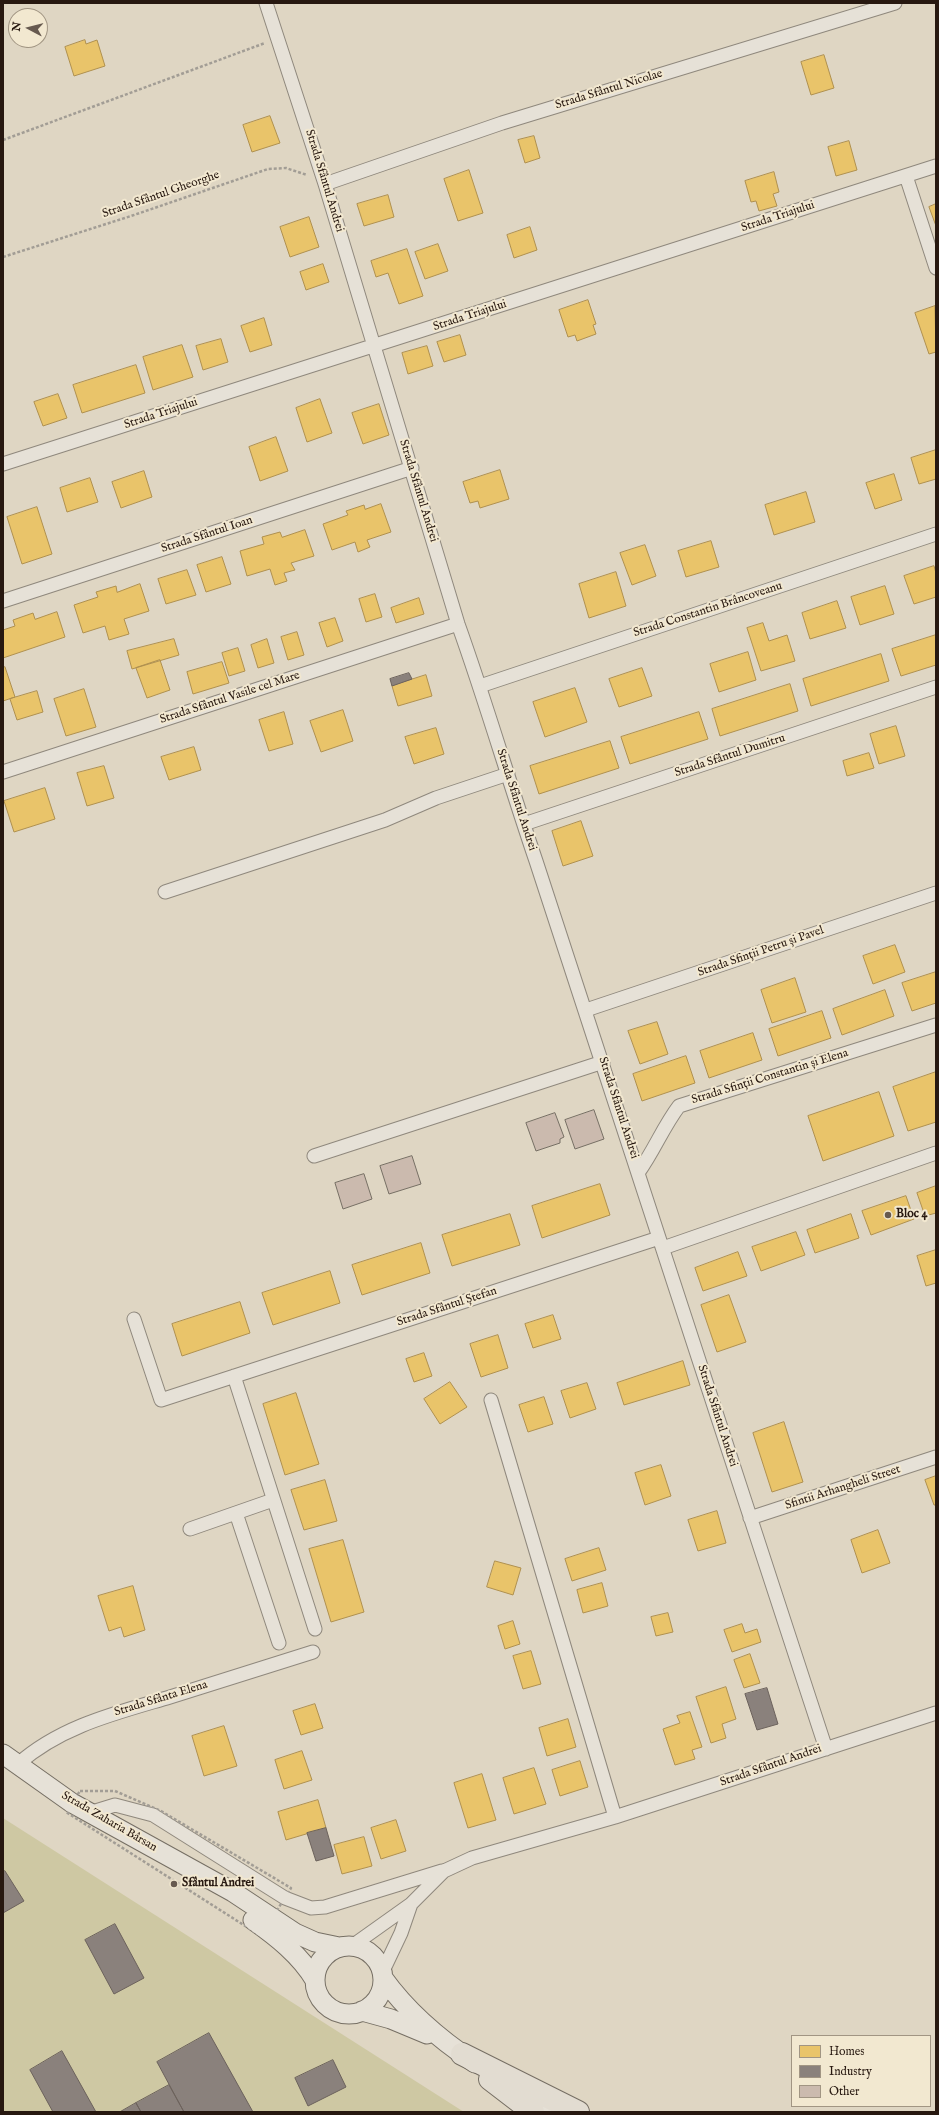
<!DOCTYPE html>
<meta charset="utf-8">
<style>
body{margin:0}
#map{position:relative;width:939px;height:2115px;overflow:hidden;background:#dfd6c3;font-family:"IM FELL English",serif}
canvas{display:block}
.frame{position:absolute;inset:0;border:4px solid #271810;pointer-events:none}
.legend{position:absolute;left:791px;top:2035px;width:140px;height:72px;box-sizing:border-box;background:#f2e8d0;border:1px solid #a19583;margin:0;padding:5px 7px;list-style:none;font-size:12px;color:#271810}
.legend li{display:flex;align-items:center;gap:8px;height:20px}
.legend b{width:20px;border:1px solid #a19583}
.north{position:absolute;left:8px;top:8px;width:40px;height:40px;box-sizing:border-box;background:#f2e8d0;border:1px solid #a19583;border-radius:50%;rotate:277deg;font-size:11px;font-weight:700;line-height:16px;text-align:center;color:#271810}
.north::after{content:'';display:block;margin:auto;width:14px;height:18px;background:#675a4f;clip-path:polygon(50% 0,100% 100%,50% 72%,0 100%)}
</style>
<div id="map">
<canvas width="939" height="2115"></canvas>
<div class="frame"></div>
<ul class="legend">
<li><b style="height:11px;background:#e9c46a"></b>Homes</li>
<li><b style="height:11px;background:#8a817c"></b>Industry</li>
<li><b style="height:11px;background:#cbbaae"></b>Other</li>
</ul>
<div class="north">N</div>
</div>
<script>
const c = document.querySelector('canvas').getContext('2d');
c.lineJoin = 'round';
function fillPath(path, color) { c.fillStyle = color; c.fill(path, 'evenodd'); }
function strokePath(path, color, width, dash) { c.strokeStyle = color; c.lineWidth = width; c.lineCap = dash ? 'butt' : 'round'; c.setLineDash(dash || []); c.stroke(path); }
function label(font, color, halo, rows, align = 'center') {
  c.font = font + ' "IM FELL English",serif'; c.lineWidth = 4; c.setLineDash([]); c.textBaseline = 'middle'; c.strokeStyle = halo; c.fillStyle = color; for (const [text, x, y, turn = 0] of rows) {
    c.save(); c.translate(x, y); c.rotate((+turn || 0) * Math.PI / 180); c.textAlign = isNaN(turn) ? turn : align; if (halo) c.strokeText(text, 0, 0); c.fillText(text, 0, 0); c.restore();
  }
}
const green = new Path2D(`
 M3 1818 464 2112H3Z`);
const homes = new Path2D(`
 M85 40 86 44 97 40 105 66 74 76 65 47Z
 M824 55 834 88 811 95 801 62Z
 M270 116 280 143 252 152 243 125Z
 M534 136 540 158 525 163 518 140Z
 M849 141 857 170 836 176 828 147Z
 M469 170 483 213 458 221 444 179Z
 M774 172 779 192 773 194 777 206 759 211 756 201 751 202 745 181Z
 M388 195 394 217 364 226 357 204Z
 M936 204V226L929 207Z
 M309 217 319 247 290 257 280 227Z
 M530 227 537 250 514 258 507 235Z
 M438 244 448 271 425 279 415 252Z
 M407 249 423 296 399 304 388 273 376 277 371 261Z
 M323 264 329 282 306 290 300 272Z
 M588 300 596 324 593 325 596 334 577 341 575 335 568 337 559 310Z
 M935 306 936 352 929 354 915 313Z
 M264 318 272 345 250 352 241 326Z
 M460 335 466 355 444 362 437 342Z
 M221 339 228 362 203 370 196 346Z
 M182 345 193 377 153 390 143 357Z
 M427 346 433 366 408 374 402 353Z
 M136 365 145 393 82 413 73 385Z
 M58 394 67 418 43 426 34 402Z
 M320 399 332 433 307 442 296 408Z
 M379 404 389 435 363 444 352 413Z
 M276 437 288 471 260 481 249 447Z
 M936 450V479L919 484 911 458Z
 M500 470 509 499 480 508 478 501 470 503 463 482Z
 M144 471 152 497 121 508 112 482Z
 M894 474 902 500 875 509 866 483Z
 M90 478 98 502 67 512 60 488Z
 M806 492 815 522 774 535 765 505Z
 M381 504 391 532 367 540 370 547 358 552 355 542 332 550 323 524 348 515 346 511 364 505 365 509Z
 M37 507 52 554 22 564 7 517Z
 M305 530 314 556 291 563 295 570 284 573 287 581 275 585 270 569 247 576 240 551 264 544 262 537 280 532 282 537Z
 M711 541 719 567 686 577 678 551Z
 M645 545 656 576 632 585 620 553Z
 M222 557 231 584 206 592 197 565Z
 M934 566 936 573V597L914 604 904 576Z
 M187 570 196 595 166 604 158 579Z
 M616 572 626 606 589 618 579 584Z
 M140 584 149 611 124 619 129 634 109 640 105 626 83 633 74 605 98 597 96 592 116 586 117 592Z
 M885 586 894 614 860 625 851 597Z
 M375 594 382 617 366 622 359 599Z
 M419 598 424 614 396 623 391 608Z
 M837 601 846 628 810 639 802 613Z
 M57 612 65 637 3 658V630L15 626 13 620 33 613 35 619Z
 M335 618 343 641 327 647 319 623Z
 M763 623 769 641 787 635 795 661 761 671 747 628Z
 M297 632 304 655 288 660 281 637Z
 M936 635V665L901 676 892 649Z
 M174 639 179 655 132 669 127 651Z
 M267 639 274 663 258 668 251 645Z
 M238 648 245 671 229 676 222 653Z
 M748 652 756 680 719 692 710 664Z
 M881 654 889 681 811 706 803 679Z
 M160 660 170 690 147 698 136 668Z
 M222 662 229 683 193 694 187 672Z
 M5 667 15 697 3 701V668Z
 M642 668 652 696 619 707 609 679Z
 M426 675 432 696 398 706 392 686Z
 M790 684 798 711 720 736 712 709Z
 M575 688 587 722 545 737 533 702Z
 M84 689 96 727 66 736 54 699Z
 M37 691 43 712 17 720 10 699Z
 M343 710 353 741 321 752 310 721Z
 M284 712 293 744 269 751 259 720Z
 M699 712 708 739 630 764 621 737Z
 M896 726 905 756 879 764 870 734Z
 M436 728 444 754 414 764 405 737Z
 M610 741 619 768 539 794 530 766Z
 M194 747 201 770 169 780 161 757Z
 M869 753 874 768 847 776 843 761Z
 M104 766 114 798 87 806 77 773Z
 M45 788 55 819 14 832 4 801Z
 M581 821 593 856 563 866 552 831Z
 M895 945 905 972 873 984 863 956Z
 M936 972V1003L912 1011 902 983Z
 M795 978 806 1012 772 1023 761 990Z
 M885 990 894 1016 842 1035 833 1009Z
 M822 1011 831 1038 778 1056 769 1029Z
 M657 1022 668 1054 640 1064 628 1031Z
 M753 1033 762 1060 709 1078 700 1051Z
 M686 1056 695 1083 642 1101 633 1074Z
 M936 1072V1122L908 1131 893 1087Z
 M879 1092 894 1136 823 1161 808 1116Z
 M600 1184 610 1215 542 1238 532 1206Z
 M936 1186V1213L925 1216 917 1193Z
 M906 1196 914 1219 871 1235 862 1211Z
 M510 1214 520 1245 452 1266 442 1235Z
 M851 1214 859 1238 815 1253 807 1230Z
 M796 1232 805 1255 761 1271 752 1247Z
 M421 1243 430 1273 362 1295 352 1265Z
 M936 1250V1283L926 1286 917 1256Z
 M738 1252 747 1276 703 1291 695 1268Z
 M330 1271 340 1303 273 1325 262 1293Z
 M729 1295 746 1342 717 1352 701 1305Z
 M240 1302 250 1333 182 1356 172 1324Z
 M553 1315 561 1339 533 1348 525 1324Z
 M498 1335 508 1368 481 1377 470 1344Z
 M424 1353 432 1376 414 1382 406 1359Z
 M683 1361 690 1385 624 1405 617 1383Z
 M450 1382 467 1407 440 1424 424 1399Z
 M587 1383 596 1409 570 1418 561 1391Z
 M296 1393 319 1464 285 1475 263 1404Z
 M544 1397 553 1424 528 1432 519 1405Z
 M784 1422 803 1482 772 1492 753 1433Z
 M661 1465 671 1496 645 1505 635 1473Z
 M936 1476V1505H934L925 1480Z
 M325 1480 337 1521 304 1530 291 1490Z
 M717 1511 726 1543 698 1551 688 1520Z
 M878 1530 890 1563 862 1573 851 1540Z
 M343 1540 364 1612 331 1622 309 1549Z
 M599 1548 606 1570 572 1581 565 1559Z
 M495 1561 521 1568 513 1595 487 1587Z
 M602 1583 608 1606 583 1613 577 1590Z
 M133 1586 145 1630 124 1637 121 1627 109 1631 98 1596Z
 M668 1613 673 1632 656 1636 651 1617Z
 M513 1621 520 1644 505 1649 498 1626Z
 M742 1624 745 1633 757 1629 761 1642 732 1652 724 1630Z
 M531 1651 541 1684 523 1689 513 1656Z
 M750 1654 760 1683 744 1688 734 1660Z
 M726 1687 736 1719 722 1724 726 1738 711 1743 696 1697Z
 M315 1704 323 1728 301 1735 293 1711Z
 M690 1712 702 1747 692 1750 695 1759 675 1765 663 1729 680 1723 677 1716Z
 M568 1719 576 1747 547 1756 539 1728Z
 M224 1726 237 1766 204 1776 192 1736Z
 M302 1751 312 1780 284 1789 275 1760Z
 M580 1761 588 1787 560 1796 552 1770Z
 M534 1768 546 1804 514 1814 503 1778Z
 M482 1774 496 1820 468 1828 454 1783Z
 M318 1800 326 1828 286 1840 278 1812Z
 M396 1820 406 1851 381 1859 371 1828Z
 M364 1837 372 1866 342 1874 334 1845Z`);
const industry = new Path2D(`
 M409 673 412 679 392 686 390 679Z
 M767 1688 778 1724 757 1730 745 1694Z
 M326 1828 334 1856 316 1861 307 1833Z
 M5 1871 24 1901 3 1913V1872Z
 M115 1924 144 1978 114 1994 85 1940Z
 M209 2033 253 2112H184L157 2062Z
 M62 2051 96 2112H53L30 2070Z
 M333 2060 346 2087 308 2106 295 2078Z
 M169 2085 184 2112H141L136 2103Z
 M136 2103 141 2112H120Z`);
const building = new Path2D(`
 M594 1110 604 1139 575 1149 565 1120Z
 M555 1113 564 1137 560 1139V1143L536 1151 526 1123Z
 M412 1156 421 1184 389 1194 380 1166Z
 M364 1174 372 1199 343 1209 335 1183Z`);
const path = new Path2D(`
 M3 140 265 43
 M3 257 131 216 268 169 286 168 307 175
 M80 1791H115L161 1811 291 1888 261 1936 66 1812Z`);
const street = new Path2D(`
 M266 3 325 184 458 624C486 702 509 782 536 861 635 1156 729 1453 826 1749
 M906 176 936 268
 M325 184 502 123 895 3
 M3 464 936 166
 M3 601 412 468
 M480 686 936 534
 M3 772 458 624
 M524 824 936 687
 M165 892 385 820 436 798 508 774
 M586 1010 936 893
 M314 1156 603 1062
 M638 1173C654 1151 663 1127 679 1106L936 1025
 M663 1248 936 1153
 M134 1319 161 1400 659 1238
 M234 1376 315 1629
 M491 1400 615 1817
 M236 1513 279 1643
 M750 1518 936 1457
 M190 1529 273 1500
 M18 1764C61 1726 116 1713 170 1697 217 1682 265 1667 313 1652
 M89 1813 115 1805 153 1815 285 1898 311 1908 325 1907 442 1871
 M352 1946 411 1904 444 1871 472 1858 615 1817 936 1713
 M382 1973 401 1933 411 1904`);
const secondary = new Path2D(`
 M3 1754 72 1803 233 1892 295 1933 315 1942 339 1947
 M253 1920C277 1937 300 1955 315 1980
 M315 1980a34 34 0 1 1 68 0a34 34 0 1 1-68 0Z
 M383 1978C408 2013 439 2039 475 2063
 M362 2011 391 2019 427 2034
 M521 2093 551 2112`);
const highway = new Path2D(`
 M462 2054 578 2112
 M490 2079 533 2112`);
const markers = [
 [888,1215,4,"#675a4f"],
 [174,1884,4,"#675a4f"]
];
const streetNames = [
 ["Strada Sfântul Nicolae",609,90,-17],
 ["Strada Sfântul Andrei",324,181,73],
 ["Strada Sfântul Gheorghe",161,195,-19],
 ["Strada Triajului",778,217,-18],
 ["Strada Triajului",470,316,-18],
 ["Strada Triajului",161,414,-18],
 ["Strada Sfântul Andrei",418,491,73],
 ["Strada Sfântul Ioan",207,535,-18],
 ["Strada Constantin Brâncoveanu",708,610,-18],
 ["Strada Sfântul Vasile cel Mare",230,698,-18],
 ["Strada Sfântul Dumitru",730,756,-18],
 ["Strada Sfântul Andrei",516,800,72],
 ["Strada Sfinții Petru și Pavel",761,952,-19],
 ["Strada Sfinții Constantin și Elena",770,1077,-17],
 ["Strada Sfântul Andrei",618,1108,72],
 ["Strada Sfântul Ștefan",447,1307,-18],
 ["Strada Sfântul Andrei",717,1416,72],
 ["Sfintii Arhangheli Street",843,1488,-18],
 ["Strada Sfânta Elena",161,1699,-17],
 ["Strada Sfântul Andrei",771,1766,-19],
 ["Strada Zaharia Bârsan",109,1822,30]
];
const poiNames = [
 ["Bloc 4",896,1215],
 ["Sfântul Andrei",182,1884]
];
fillPath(green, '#cec8a3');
fillPath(homes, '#e9c46a');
strokePath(homes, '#af904f', 1);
fillPath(industry, '#8a817c');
strokePath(industry, '#6c625c', 1);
fillPath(building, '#cbbaae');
strokePath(building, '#766f64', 1);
strokePath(street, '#8f887d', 15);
strokePath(secondary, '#766f64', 21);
strokePath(highway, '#766f64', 24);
strokePath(path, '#a29d95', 2.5, [3, 2]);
strokePath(street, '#e6e1d7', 13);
strokePath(secondary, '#e6e1d7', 19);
strokePath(highway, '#e2dcd1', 22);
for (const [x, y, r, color] of markers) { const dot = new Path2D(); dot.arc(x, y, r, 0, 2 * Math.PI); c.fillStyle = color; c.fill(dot); strokePath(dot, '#f2e8d0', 1.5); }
label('12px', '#271810', '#f2e8d0', streetNames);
label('bold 12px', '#271810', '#f2e8d0', poiNames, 'left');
</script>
